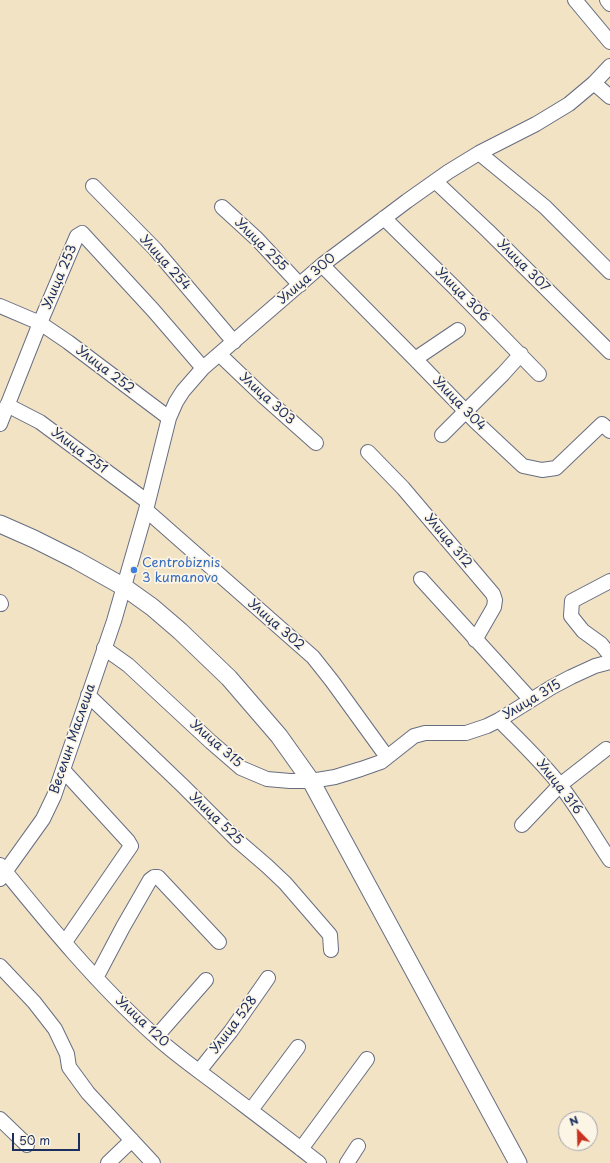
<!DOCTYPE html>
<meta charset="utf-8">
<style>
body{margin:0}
#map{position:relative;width:610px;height:1163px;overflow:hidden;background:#f3e3c5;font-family:"Playpen Sans",sans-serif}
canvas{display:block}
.north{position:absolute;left:558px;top:1111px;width:40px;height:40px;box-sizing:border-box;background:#fcf5e5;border:1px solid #a2a6af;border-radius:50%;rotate:337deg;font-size:11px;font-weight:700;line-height:16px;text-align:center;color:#1b2f5e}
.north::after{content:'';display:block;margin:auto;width:14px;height:18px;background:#c8321e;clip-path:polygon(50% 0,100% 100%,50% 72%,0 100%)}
.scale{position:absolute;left:12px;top:1133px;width:68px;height:18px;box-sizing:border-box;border:2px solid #1b2f5e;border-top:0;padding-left:5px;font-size:12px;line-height:14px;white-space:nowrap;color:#1b2f5e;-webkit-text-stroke:3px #fcf5e5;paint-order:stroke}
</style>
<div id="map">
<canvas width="610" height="1163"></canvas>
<div class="north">N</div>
<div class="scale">50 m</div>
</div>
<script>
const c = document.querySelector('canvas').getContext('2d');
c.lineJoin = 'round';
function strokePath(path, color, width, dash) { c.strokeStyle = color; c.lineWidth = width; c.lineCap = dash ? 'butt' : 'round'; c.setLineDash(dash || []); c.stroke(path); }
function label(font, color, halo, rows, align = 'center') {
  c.font = font + ' "Playpen Sans",sans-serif'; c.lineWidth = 3.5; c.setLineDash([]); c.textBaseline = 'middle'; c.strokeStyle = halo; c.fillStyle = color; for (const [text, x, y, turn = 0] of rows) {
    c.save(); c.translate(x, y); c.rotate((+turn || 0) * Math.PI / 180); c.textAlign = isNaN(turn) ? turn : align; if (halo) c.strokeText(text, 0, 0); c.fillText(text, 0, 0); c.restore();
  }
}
const minor = new Path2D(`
 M575 0 610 42
 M607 0 610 4
 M594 83 610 97
 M479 153 545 207 610 272
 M435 181 488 231 610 352
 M93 186 155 249 234 342
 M222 207 257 239 300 285
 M384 218 454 287 539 374
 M322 265 415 359 476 422 523 466 542 470 556 468 602 424 610 431
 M0 306 40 323 68 342 169 418
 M219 354 262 395 316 443
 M415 359 458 330
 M7 405 40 422 148 502
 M0 424 40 323 74 243 77 236 82 233 153 310 203 368
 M442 435 503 374 521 354
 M368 452 403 488 493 594 495 600 494 607 475 640
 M146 510 313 657 332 681 387 757
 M421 579 531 700
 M610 581 572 601 571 616 583 631 601 644 610 655
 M0 602 1 604
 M104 648 128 665 211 742 241 768 267 779 290 781H311L335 777 361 769 381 762 414 736 425 733H466L487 726 499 720 552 687 571 677 595 666 610 662
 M88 695 183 786 238 841 267 866 285 883 330 935 331 950
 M499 720C520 741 542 762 560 785 579 809 593 835 610 860
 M63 770 128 841 131 846 65 942
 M522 825 560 785 606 749
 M0 865C48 924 97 984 154 1035 173 1053 195 1068 216 1084 250 1110 285 1136 319 1163
 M0 879 43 819 54 796 114 621 146 510 169 418 176 402 183 391 203 368 322 265 407 201 448 172 479 153 536 124 569 104 594 83 610 66
 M0 966 34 1002 55 1029 67 1054 69 1067 88 1093 153 1163
 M96 978 123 927 150 880 154 877H158L219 942
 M156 1037 206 980
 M199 1071 231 1031 268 978
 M251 1110 298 1047
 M0 1119 27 1145
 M301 1149 367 1059
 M108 1163 132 1140
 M347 1163 358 1146`);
const major = new Path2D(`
 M0 524 34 539 76 560 124 587 152 607 180 631 229 678 279 736 311 781 518 1163`);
const markers = [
 [134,570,4,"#3f7fe0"]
];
const streetNames = [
 ["Улица 255",261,245,45],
 ["Улица 254",165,263,48],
 ["Улица 307",523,266,45],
 ["Улица 253",60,277,-67],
 ["Улица 300",307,279,-40],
 ["Улица 306",462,295,45],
 ["Улица 252",105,370,37],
 ["Улица 303",267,399,42],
 ["Улица 304",459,404,46],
 ["Улица 251",79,451,37],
 ["Улица 312",448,541,50],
 ["Улица 302",276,625,41],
 ["Улица 315",532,700,-31],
 ["Веселин Маслеша",73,739,-71],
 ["Улица 315",216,744,41],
 ["Улица 316",559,787,52],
 ["Улица 525",216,819,44],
 ["Улица 120",142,1022,43],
 ["Улица 528",234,1025,-53]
];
const shopNames = [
 ["Centrobiznis",142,563],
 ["3 kumanovo",142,578]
];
strokePath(minor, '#676e82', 16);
strokePath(major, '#676e82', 19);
strokePath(minor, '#fff', 14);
strokePath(major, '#fff', 17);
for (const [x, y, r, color] of markers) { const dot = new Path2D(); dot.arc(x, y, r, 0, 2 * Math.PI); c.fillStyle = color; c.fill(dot); strokePath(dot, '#fcf5e5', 1.5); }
label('13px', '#1b2f5e', '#fcf5e5', streetNames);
label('13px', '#366cbe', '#fcf5e5', shopNames, 'left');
</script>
